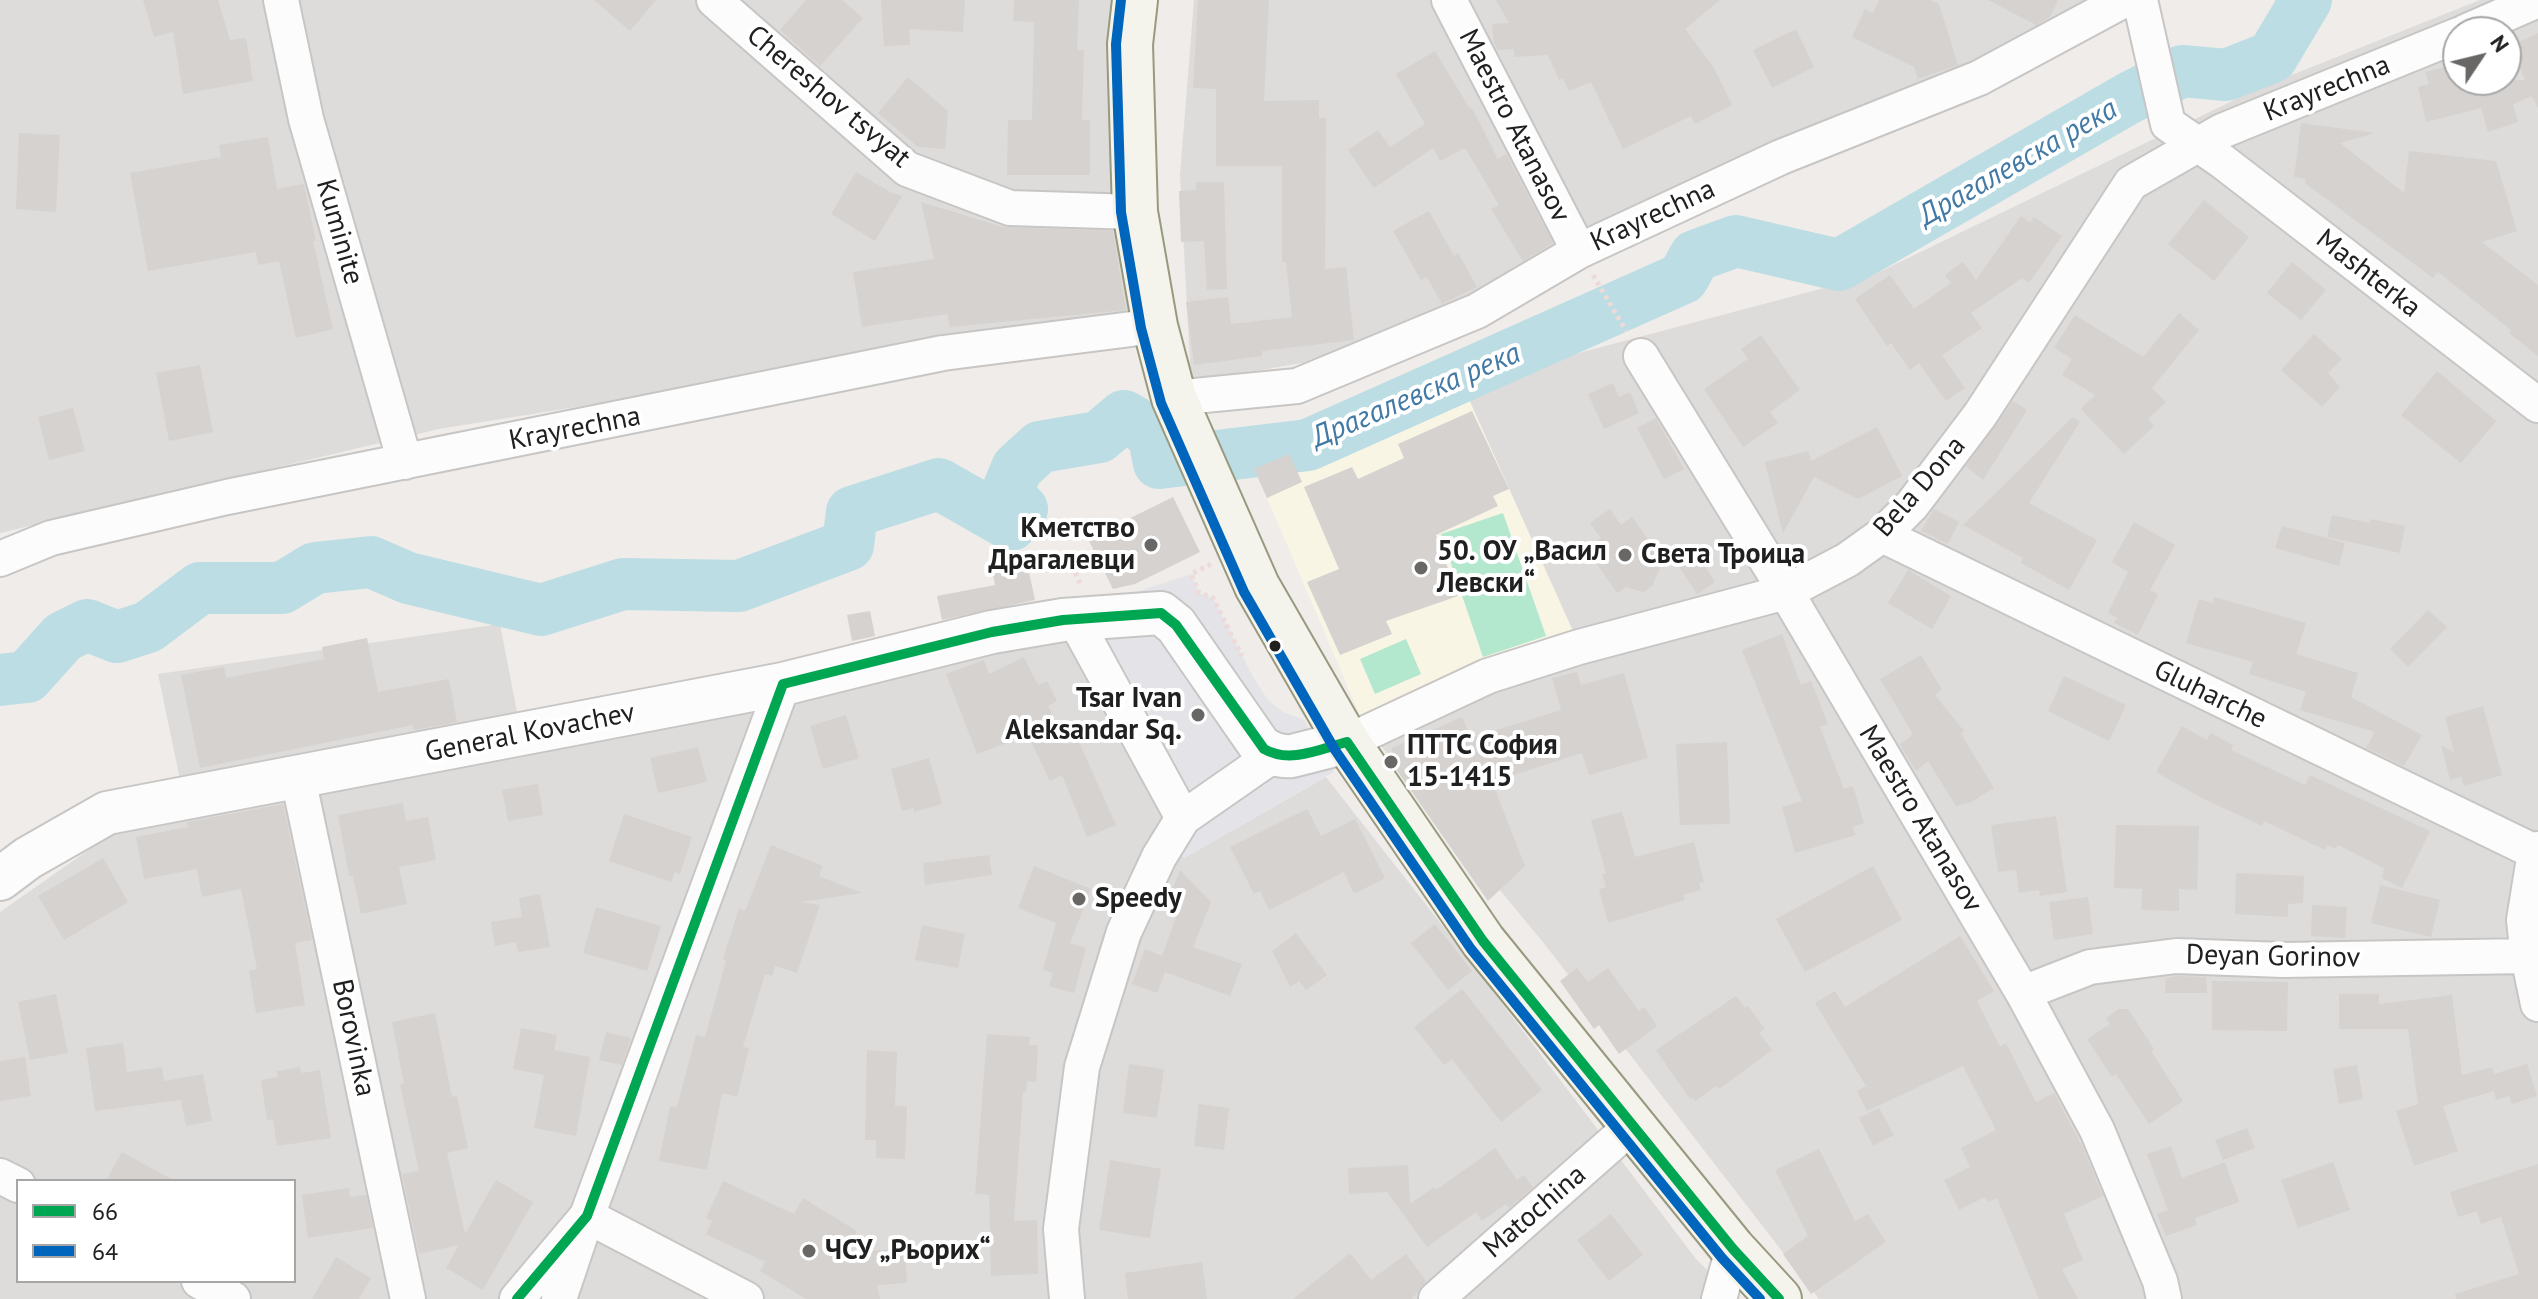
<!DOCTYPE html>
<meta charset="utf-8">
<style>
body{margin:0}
#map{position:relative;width:2538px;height:1299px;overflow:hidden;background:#efece9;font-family:"PT Sans",sans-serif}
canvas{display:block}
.legend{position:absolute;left:16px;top:1179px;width:280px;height:104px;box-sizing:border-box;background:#fff;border:2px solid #a6a6a6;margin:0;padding:10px 14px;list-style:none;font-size:24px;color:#202020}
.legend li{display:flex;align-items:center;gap:16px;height:40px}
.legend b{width:40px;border:2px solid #a6a6a6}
.north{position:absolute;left:2442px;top:16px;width:80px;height:80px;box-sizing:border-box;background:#fff;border:2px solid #a6a6a6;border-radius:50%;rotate:55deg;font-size:22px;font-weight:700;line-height:32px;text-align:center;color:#202020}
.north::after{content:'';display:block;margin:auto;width:28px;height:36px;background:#686766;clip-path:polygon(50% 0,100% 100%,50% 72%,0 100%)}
</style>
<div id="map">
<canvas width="2538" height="1299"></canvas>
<ul class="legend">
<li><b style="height:10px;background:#00a651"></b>66</li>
<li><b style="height:10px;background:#0065bd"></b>64</li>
</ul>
<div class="north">N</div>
</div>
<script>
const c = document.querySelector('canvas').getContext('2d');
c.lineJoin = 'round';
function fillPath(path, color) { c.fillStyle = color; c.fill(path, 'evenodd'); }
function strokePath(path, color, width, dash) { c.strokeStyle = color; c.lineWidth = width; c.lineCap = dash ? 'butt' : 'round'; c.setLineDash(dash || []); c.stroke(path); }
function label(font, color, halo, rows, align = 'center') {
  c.font = font + ' "PT Sans",sans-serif'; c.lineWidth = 8; c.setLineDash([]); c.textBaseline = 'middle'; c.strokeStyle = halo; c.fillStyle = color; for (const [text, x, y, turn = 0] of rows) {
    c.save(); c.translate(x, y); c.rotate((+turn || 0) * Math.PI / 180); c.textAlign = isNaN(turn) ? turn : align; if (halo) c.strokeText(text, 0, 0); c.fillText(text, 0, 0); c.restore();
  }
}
const residential = new Path2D(`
 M0 0H1118L1133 318 439 429 0 533Z
 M1194 0H2093L1985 63 1623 212 1458 308 1302 363 1191 382 1180 175Z
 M2480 0H2538V1299H1819L1546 946 1364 725 1576 638 1462 384 1873 275 2259 88ZM2458 32H2506V80H2458Z
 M500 624 525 753 1064 638 1184 858 1326 777 1460 948 1696 1259 1736 1299H0V912L120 828 187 813 158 674ZM18 1181H294V1281H18Z`);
const education = new Path2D(`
 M1462 384 1576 638 1364 725 1267 498 1302 482 1289 454Z`);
const pitch = new Path2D(`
 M1503 513 1546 636 1483 657 1441 534Z
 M1406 639 1421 674 1375 694 1360 659Z`);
const plaza = new Path2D(`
 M1191 574 1199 593 1213 598 1253 677 1268 700 1283 712 1304 720 1334 772 1184 858 1064 638 1113 600Z`);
const river = new Path2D(`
 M0 680 27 677 63 637 87 625 117 637 148 627 200 588H282L315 568 371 562 408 578 541 610 623 584 739 586 848 545 852 512 939 484 1011 525 1022 509 1006 495 1017 468 1040 447 1099 437 1124 416 1153 433 1159 463 1308 445 1683 278 1695 256 1736 241 1839 265 2129 98 2182 71 2226 75 2272 57 2306 0`);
const building = new Path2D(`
 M143 0H218L230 40 246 38 253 81 183 94 173 32 154 37Z
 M594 0H656L630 31Z
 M806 0H842L863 18 820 66 780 30Z
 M881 0H965L963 32 909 29 910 45 884 46Z
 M1014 0H1079L1077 50H1084L1082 120H1090V175H1007L1008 120H1032L1034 22 1013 21Z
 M1198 0H1269L1264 101 1319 100V118H1326L1325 269 1346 267 1354 340 1262 351V356L1194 365 1186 302 1228 297 1231 324 1292 317 1286 262H1282V166H1216V89L1193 88Z
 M1496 0H1720L1685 29 1714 68 1732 105 1695 124 1691 116 1623 149 1591 82 1569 91 1563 78 1559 80 1548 55 1514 57V49L1498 50 1494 43 1492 24 1509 23Z
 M1879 0H1930L1939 4 1958 65 1918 79 1914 67 1852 37 1865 9 1873 13Z
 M1988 0H2058L2050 17 2036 25Z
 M1796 29 1814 67 1772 88 1753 50Z
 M2538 33V108L2532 96 2513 104 2518 122 2488 132 2481 108 2426 122 2418 87 2429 84 2425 72 2449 66 2452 80H2525L2510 46Z
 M1435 51 1470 109 1472 108 1498 159 1506 154 1553 243 1523 261 1491 209 1499 205 1465 148 1440 161 1433 148 1374 188 1348 150 1378 130 1390 147 1425 124 1396 74Z
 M908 77 948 111 945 149 918 147 878 113Z
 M2301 123 2375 133 2340 143 2404 193 2409 151 2496 161 2517 231 2482 242 2538 285V356L2509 333 2511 330 2438 272 2433 278 2305 183 2306 179 2294 177Z
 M19 133 60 135 56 212 16 209Z
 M268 137 277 189 304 184 316 241H313L333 329 296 338 279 261 258 265 256 252 148 271 130 173 221 157 219 145Z
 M856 172 890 192 902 196 875 241 831 214Z
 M1196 182H1224L1227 289 1207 290 1204 241 1181 242 1179 191 1196 190Z
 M2204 200 2249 237 2214 281 2168 244Z
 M921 202 1003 227 1113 231 1126 310 950 327 947 314 862 327 853 272 934 259Z
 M1429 211 1454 256 1458 253 1477 287 1442 304 1427 277 1421 280 1393 231Z
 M2021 216 2030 223 2034 217 2062 236 2029 283 2022 278 1971 313 1982 328 1942 355 1965 388 1946 401 1919 363 1910 370 1891 343 1887 346 1855 299 1890 275 1914 309 1951 283 1945 275 1963 262 1976 280Z
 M2292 262 2326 290 2301 320 2267 293Z
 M2179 313 2199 330 2152 388 2166 402 2148 419 2154 426 2124 454 2081 409 2095 395 2062 375 2072 359 2054 348 2075 315 2143 357Z
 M2314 334 2342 359 2328 373 2340 387 2322 407 2281 370Z
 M1761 335 1800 390 1770 412 1778 423 1743 447 1704 389 1748 359 1741 349Z
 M200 365 213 432 169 441 156 373Z
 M2437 371 2496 421 2461 463 2401 415Z
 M1613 383 1619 397 1630 392 1639 413 1604 429 1588 394Z
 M2013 401 2027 410 1983 480 1966 466Z
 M73 408 85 451 49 460 38 417Z
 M1472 411 1509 489 1493 496 1498 506 1436 535 1458 596 1386 621 1392 634 1340 655 1307 582 1339 569 1304 487 1352 467 1358 479 1404 458 1398 444Z
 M2073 417 2080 422 2029 503 2097 540 2069 590 2021 563 2023 558 1963 525Z
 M1656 418 1684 469 1664 479 1637 428Z
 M1877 427 1902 476 1858 499 1814 477 1783 533 1765 462 1808 451 1811 461Z
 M1289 454 1302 482 1267 498 1254 469Z
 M1173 497 1200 552 1135 584 1113 589 1088 539Z
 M1610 509 1621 525 1632 517 1663 561 1652 586 1643 592 1626 587 1617 593 1586 548 1601 538 1590 523Z
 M1934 509 1959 522 1948 544 1921 531Z
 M2332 515 2370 523V519L2405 526 2400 553 2327 537Z
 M2134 522 2175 545 2150 590 2158 595 2138 635 2114 623 2117 618 2108 613 2128 572 2112 562Z
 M2282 526 2345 543 2339 566 2275 548Z
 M1692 547 1715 582 1697 594 1674 559Z
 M1026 558 1035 600 942 620 937 596 995 585 991 565Z
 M1908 570 1951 596 1932 629 1888 603Z
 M2214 597 2306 623 2296 654 2358 673 2351 697 2422 735 2404 766 2366 748 2375 732 2300 710 2306 692 2249 674 2253 662 2186 643 2199 599 2213 603Z
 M2428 610 2447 627 2408 667 2390 649Z
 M870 611 875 636 852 641 847 615Z
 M1782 634 1801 685 1811 681 1828 724 1820 727 1844 789 1853 786 1864 823 1852 827 1856 835 1795 853 1782 807 1802 801 1742 650Z
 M367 638 378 692 449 679 457 722 414 730 413 725 200 768 181 675 224 667 226 678 324 659 322 647Z
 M1921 655 1942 690 1935 695 1964 731 1961 734 1994 788 1971 802 1956 806 1928 761 1916 771 1900 745 1913 734 1880 679Z
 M1024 657 1038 685 1047 681 1057 701 1048 706 1067 745 1078 740 1116 825 1087 837 1062 775 1050 781 1028 735 977 754 946 674 984 660 989 674Z
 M1577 672 1581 685 1624 673 1648 758 1589 775 1582 753 1492 782 1525 866 1488 901 1391 762 1392 748 1462 717 1471 738 1561 710 1552 678Z
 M2064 676 2126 705 2109 741 2048 711Z
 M2483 706 2502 775 2464 786 2461 777 2450 780 2441 745 2454 752 2445 717Z
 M846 715 859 758 823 769 810 726Z
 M2182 726 2207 740 2211 733 2233 745 2231 750 2305 785 2310 775 2430 831 2402 888 2382 878 2384 868 2338 845 2336 849 2327 845 2325 850 2264 821 2262 826 2200 797 2156 772Z
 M1727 742 1730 824 1680 825 1676 744Z
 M698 747 707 782 658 793 650 758Z
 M929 758 942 804 914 812 913 808 902 811 891 769Z
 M538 784 543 815 508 821 502 790Z
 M403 803 406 821 428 817 436 860 399 867 407 904 361 914 353 876H349L338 815Z
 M283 804 312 940 295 943 305 1005 256 1013 249 971 257 969 241 889 202 897 197 869 144 879 136 837 188 827 187 822Z
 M1307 809 1321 836 1355 819 1385 878 1354 894 1344 872 1269 910 1260 891 1254 894 1230 847Z
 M1622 812 1635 857 1694 842 1704 882 1699 883 1701 890 1683 895 1685 900 1608 923 1599 889 1606 887 1602 874 1606 873 1591 820Z
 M624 814 692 837 680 874 675 872 671 882 609 861Z
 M2056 816 2067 892 2040 896 2039 890 2019 893 2016 870 1998 872 1991 825Z
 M2116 825 2199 826 2197 890 2179 889V911L2141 910 2142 889 2114 888Z
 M771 845 823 866 819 876 862 893 800 902 820 905 797 973 775 966 772 976 765 974 743 1047 749 1048 737 1097 722 1093 707 1170 659 1161 670 1106 677 1107 696 1035 705 1037 726 961 723 959 739 908 745 911Z
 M989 855 992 875 925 885 923 863Z
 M103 858 128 902 64 940 38 896Z
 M1034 866 1091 889 1070 943 1086 948 1074 993 1049 986 1053 973 1043 970 1056 923 1018 908Z
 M1873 866 1902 920 1805 972 1776 919Z
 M1180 870 1211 902 1193 947 1242 964 1230 996 1165 972 1157 993 1132 984 1145 949 1162 956 1178 912 1166 906Z
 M2236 873 2304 876 2303 903 2288 904V917L2235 914Z
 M2380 885 2440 900 2431 937 2371 923Z
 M540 894 550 947 518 952 516 942 495 946 491 922 522 917 519 898Z
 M2088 897 2093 934 2054 940 2049 902Z
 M2312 905 2347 907 2345 938 2311 936Z
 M596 907 661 926 647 971 583 953Z
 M1435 924 1472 971 1448 990 1411 943Z
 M922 925 965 934 958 968 915 960Z
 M1296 933 1327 975 1306 990 1299 981 1290 987 1272 951Z
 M1960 936 1994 991 1977 1001 2000 1047 2006 1043 2036 1102 2054 1093 2083 1148 2103 1196 2064 1214 2083 1260 2062 1269 2078 1299H2039L1997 1198 1988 1202 1985 1197 1959 1210 1944 1180 1970 1167 1961 1148 1996 1130 1963 1066 1867 1111 1857 1091 1866 1086 1815 1003 1835 991 1845 1007Z
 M1577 968 1588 982 1608 968 1639 1011 1644 1007 1657 1026 1619 1054 1599 1025 1594 1029 1560 981Z
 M2177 976 2206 977 2207 993H2165L2166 978Z
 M2212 981 2288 982 2287 1031 2212 1030Z
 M1462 989 1542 1090 1501 1122 1452 1059 1444 1065 1414 1027Z
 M56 994 68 1053 30 1060 18 1002Z
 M2339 994H2379V1004L2452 995 2462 1075 2492 1067 2494 1074 2527 1064 2537 1096 2512 1104 2509 1096 2496 1100 2494 1091 2443 1106 2458 1151 2414 1166 2396 1111 2418 1104 2408 1029H2339Z
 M1736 996 1745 1008 1748 1006 1765 1029 1759 1033 1772 1050 1719 1089 1716 1086 1695 1101 1693 1098 1690 1099 1656 1050Z
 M2119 1009H2128L2154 1049 2151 1051 2183 1101 2149 1124 2116 1074 2112 1077 2087 1039 2110 1024 2106 1018Z
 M435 1013 452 1097 457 1096 468 1148 447 1153 465 1234 496 1180 533 1202 483 1290 446 1268 459 1245 419 1254 402 1174 419 1171 400 1085 404 1084 392 1022Z
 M521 1028 557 1035 554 1050 590 1057 576 1136 534 1128 544 1075 513 1069Z
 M606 1032 631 1038 622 1065 599 1060Z
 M987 1034 1030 1037 1029 1045H1038L1036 1082 1027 1081 1026 1092H1023L1014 1221 1037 1220 1038 1274 991 1276 989 1195 975 1194Z
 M123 1043 127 1072 162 1067 164 1081 203 1074 212 1121 186 1126 181 1100 95 1111 86 1048Z
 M867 1050 897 1052 895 1106H907L905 1159 876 1158V1140H865Z
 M25 1057 31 1096 0 1101V1061Z
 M1129 1064 1164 1069 1157 1118 1123 1113Z
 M2357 1065 2363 1099 2339 1104 2333 1069Z
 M300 1067 301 1073 320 1070 331 1138 277 1146 273 1119 267 1120 261 1080 278 1077 277 1071Z
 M1199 1104 1229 1108 1224 1150 1194 1146Z
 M1879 1108 1894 1135 1873 1146 1859 1118Z
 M2247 1128 2255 1148 2223 1160 2215 1140Z
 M2171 1146 2182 1178 2225 1162 2239 1202 2195 1218 2197 1225 2166 1236 2157 1214 2168 1210 2147 1154Z
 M1495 1148 1517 1180 1524 1175 1533 1187 1509 1208 1506 1204 1482 1221 1476 1212 1427 1247 1387 1192 1349 1194 1348 1168 1408 1165 1410 1204 1434 1187 1436 1190Z
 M1819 1149 1855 1221 1868 1214 1886 1242 1811 1294 1783 1254 1808 1236 1775 1170Z
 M122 1152 175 1181H106Z
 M1110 1160 1161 1169 1150 1238 1099 1230Z
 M2333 1162 2350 1210 2298 1228 2281 1180Z
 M2538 1164V1299H2456L2455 1294 2519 1274 2501 1217 2481 1224 2477 1211 2458 1217 2450 1192Z
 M723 1181 794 1214 803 1198 857 1231 845 1252 905 1249 907 1283 877 1285 880 1299H806L760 1271 765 1262 706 1234 712 1221 706 1218Z
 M349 1188 350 1197 366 1195 373 1228 308 1238 302 1195Z
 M1611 1214 1643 1255 1609 1281 1577 1240Z
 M1350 1253 1371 1280 1406 1254 1426 1281 1412 1299H1293Z
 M336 1257 371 1278 359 1299H312Z
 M1202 1262 1207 1299H1128L1125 1273Z`);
const path = new Path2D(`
 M1593 275 1626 331
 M1211 564 1191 574 1199 593 1213 598 1242 656
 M1072 565 1081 586`);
const minor = new Path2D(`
 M281 0 306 119 405 462
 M714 0 907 169 1010 208 1135 212
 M1449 0 1579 251
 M2140 0 2168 124 2222 161 2538 405
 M2465 32 2538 0
 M1641 356 1786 592 2023 993 2097 1130 2160 1281 2164 1299
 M1174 398 1297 386 1477 311 1579 251 1781 157 1979 78 2124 0
 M1882 535 2535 852 2538 849
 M0 559 51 538 227 497 943 353 1155 326
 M1075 620 1183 818
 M1347 742 1488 676 1579 647 1786 592 1847 560 1882 535 1912 505 1980 415 2131 183 2222 131 2458 35
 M298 778 408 1299
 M2535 852 2524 920 2528 956 2538 1004
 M2023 993 2090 967 2176 956 2283 960 2528 956
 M0 1176 18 1185
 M199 1281 233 1299
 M517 1299 587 1216 783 684
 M559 1299 587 1216 746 1299
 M1067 1299 1061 1229 1082 1067 1124 932 1159 857 1183 818 1275 754
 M1436 1299 1634 1124
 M1719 1299 1733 1249`);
const tertiary = new Path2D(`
 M0 879 28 858 107 813 783 684 992 632 1063 620 1161 613 1176 625 1260 746C1270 754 1280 757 1292 756L1347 742`);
const secondary = new Path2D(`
 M1135 0 1130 44 1135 212 1155 326 1174 398 1257 586 1347 742 1483 941 1733 1249 1779 1299`);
const bus1 = new Path2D(`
 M783 684 992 632 1063 620 1161 613 1176 625 1264 749C1290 764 1320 749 1347 742
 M1347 742 1483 941 1733 1249 1779 1299
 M517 1299 587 1216 783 684`);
const bus2 = new Path2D(`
 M1121 0 1116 44 1121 212 1141 328 1161 403 1244 592 1335 750 1471 949 1722 1258 1760 1299`);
const markers = [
 [1151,545,8,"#686766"],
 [1625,555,8,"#686766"],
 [1421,568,8,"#686766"],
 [1275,646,7,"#202020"],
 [1198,715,8,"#686766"],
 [1391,762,8,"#686766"],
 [1079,899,8,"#686766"],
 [809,1251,8,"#686766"]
];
const streetNames = [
 ["Krayrechna",2327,89,-22],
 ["Chereshov tsvyat",828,97,40],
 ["Maestro Atanasov",1514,126,63],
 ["Krayrechna",1653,216,-25],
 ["Kuminite",339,232,74],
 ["Mashterka",2368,274,38],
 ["Krayrechna",575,429,-11],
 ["Bela Dona",1920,487,-49],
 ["Gluharche",2210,695,26],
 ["General Kovachev",530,733,-11],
 ["Maestro Atanasov",1920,819,59],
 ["Deyan Gorinov",2273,957,1],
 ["Borovinka",353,1038,78],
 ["Matochina",1535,1212,-41]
];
const poiNames = [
 ["Кметство",1135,529,"right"],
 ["Драгалевци",1135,561,"right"],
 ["50. ОУ „Васил",1437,552],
 ["Левски“",1437,584],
 ["Света Троица",1641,555],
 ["Tsar Ivan",1182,699,"right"],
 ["Aleksandar Sq.",1182,731,"right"],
 ["ПТТС София",1407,746],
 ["15-1415",1407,778],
 ["Speedy",1095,899],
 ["ЧСУ „Рьорих“",825,1251]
];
const waterNames = [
 ["Драгалевска река",2018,163,-30],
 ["Драгалевска река",1416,396,-23]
];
fillPath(residential, '#dedcda');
fillPath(education, '#f8f5e5');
fillPath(pitch, '#b3e7ce');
fillPath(plaza, '#e4e3e8');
strokePath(river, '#bbdde3', 52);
fillPath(building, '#d5d2d0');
strokePath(minor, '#c7c6c5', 38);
strokePath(tertiary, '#c7c6c5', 46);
strokePath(secondary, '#99997f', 48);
strokePath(path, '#ecdbd9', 5, [4, 4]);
strokePath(minor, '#fdfcfc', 34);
strokePath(tertiary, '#fdfcfc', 42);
strokePath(secondary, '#f4f4ec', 44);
strokePath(bus1, '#00a651', 10);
strokePath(bus2, '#0065bd', 10);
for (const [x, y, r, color] of markers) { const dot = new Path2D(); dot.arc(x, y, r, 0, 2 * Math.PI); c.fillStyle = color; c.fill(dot); strokePath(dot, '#fff', 3); }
label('28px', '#202020', '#fff', streetNames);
label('bold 28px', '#202020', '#fff', poiNames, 'left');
label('italic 30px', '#4279a5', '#fff', waterNames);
</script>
